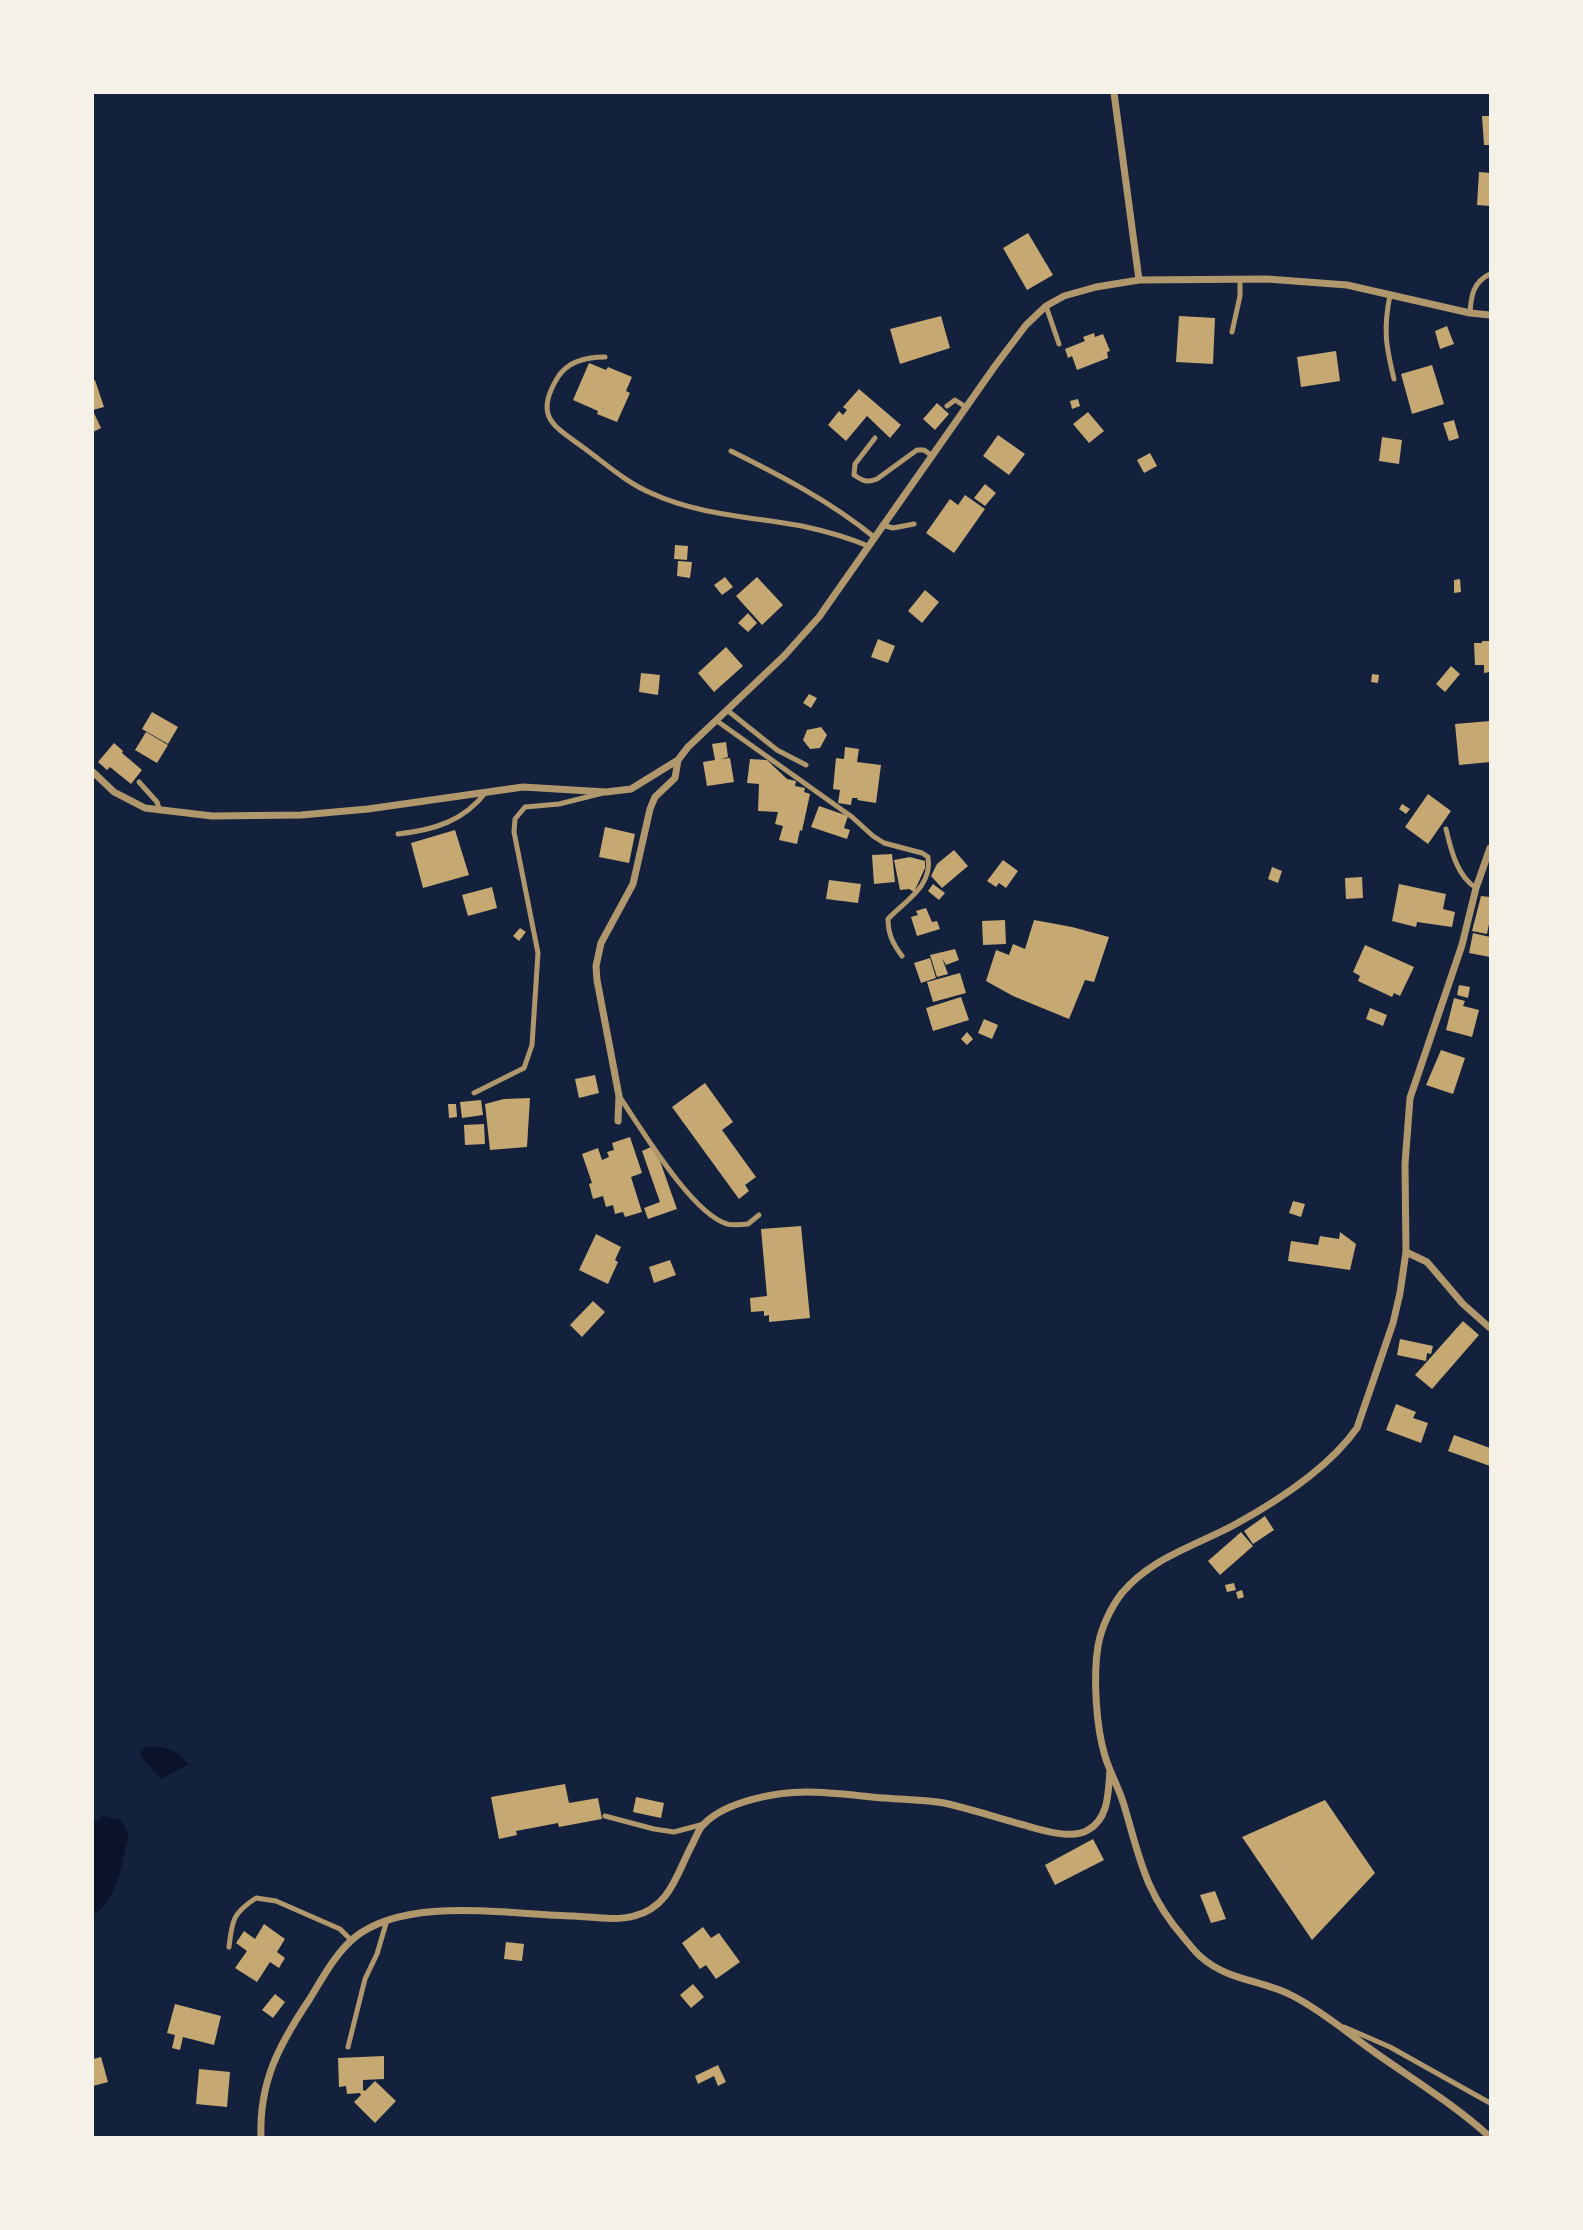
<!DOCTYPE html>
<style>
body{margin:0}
#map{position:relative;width:1583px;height:2230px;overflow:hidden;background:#14213d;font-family:"Libre Baskerville",serif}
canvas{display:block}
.frame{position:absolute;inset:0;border:94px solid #f6f1e7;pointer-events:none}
</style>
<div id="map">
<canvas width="1583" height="2230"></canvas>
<div class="frame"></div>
</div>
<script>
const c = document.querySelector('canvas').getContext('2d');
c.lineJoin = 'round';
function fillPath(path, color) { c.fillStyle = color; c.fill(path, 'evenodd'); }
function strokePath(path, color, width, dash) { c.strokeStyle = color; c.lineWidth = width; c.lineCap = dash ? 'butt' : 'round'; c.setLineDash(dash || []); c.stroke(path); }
const water = new Path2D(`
 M147 1746C168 1747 174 1749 189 1764L161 1779 142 1758 140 1751Z
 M104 1816 121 1820 128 1833V1839C121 1865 118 1899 93 1915V1823Z`);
const building = new Path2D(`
 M1482 116H1490V145H1484Z
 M1479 172 1490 173V206L1477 205Z
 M1028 233 1053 275 1027 290 1003 248Z
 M941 316 950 348 900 364 890 329Z
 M1179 316 1215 318 1213 364 1176 362Z
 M1447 326 1454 344 1440 349 1435 331Z
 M1094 333 1095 337 1103 334 1110 351 1107 352 1108 358 1077 370 1072 356 1068 358 1065 349 1085 341 1083 337Z
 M1336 351 1340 381 1301 387 1297 357Z
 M589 363 606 370 608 367 632 377 626 391 630 393 617 422 597 414 598 411 573 400Z
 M1432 365 1444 404 1412 414 1401 374Z
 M95 380 104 407 93 410V381Z
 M859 389 901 425 890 438 867 416 846 441 828 425 839 411 843 415 847 410 843 407Z
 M1078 399 1080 406 1072 409 1070 401Z
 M937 403 949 414 935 430 923 419Z
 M93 411 101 428 93 432Z
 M1088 412 1104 431 1089 443 1073 424Z
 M1454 420 1459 438 1449 441 1443 423Z
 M998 435 1025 454 1009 475 983 456Z
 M1382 437 1402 440 1399 464 1379 461Z
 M1150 453 1157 466 1144 473 1137 460Z
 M985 484 996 493 985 506 974 498Z
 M965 495 985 509 954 553 926 533 950 499 958 505Z
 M675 545 688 546 687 560 674 559Z
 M678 561 692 562 690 578 677 576Z
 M725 577 733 587 722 595 714 585Z
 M757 577 783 605 762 625 736 596Z
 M1460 579 1461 592 1454 593V580Z
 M925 590 939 602 922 623 908 611Z
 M748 613 757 623 748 632 738 623Z
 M878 639 895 646 888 663 871 657Z
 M1482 641H1490V672L1484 673V665H1475L1474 643H1482Z
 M726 647 743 666 714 692 698 673Z
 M1451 666 1460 674 1445 692 1436 684Z
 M641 673 660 675 658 695 639 692Z
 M1372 674 1379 675 1378 683 1371 682Z
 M809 694 817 698 811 708 803 703Z
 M152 712 178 727 168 744 142 729Z
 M1490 721V762L1459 765 1455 724Z
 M821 727 827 735 820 748 810 749 803 740 807 730Z
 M146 732 168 745 157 763 135 750Z
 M726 742 728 757 721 759 730 758 734 782 707 786 703 762 715 760 712 744Z
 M114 743 123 751 122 753 142 770 131 784 110 767 107 770 98 762Z
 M845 747 859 749 857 762 881 765 876 803 857 800 858 798H852L851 805 838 803 840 790 833 789 836 758 844 759Z
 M750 759 767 760 787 779 796 781 795 786 805 788 804 792 810 794 802 831 800 830 797 844 779 840 783 826 775 824 778 812 758 811 759 784 747 783Z
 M1428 794 1451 811 1428 844 1405 827Z
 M1402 804 1410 809 1406 814 1399 809Z
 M819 806 848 816 844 828 850 830 847 839 811 827Z
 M605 827 635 834 629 863 599 857Z
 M455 830 469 875 423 888 411 843Z
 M954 850 968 866 942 888 931 876 937 864Z
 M892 854 895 882 874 884 872 855Z
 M910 857 925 861V868L914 892 909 889 900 890 894 860Z
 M1003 860 1018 871 1006 888 999 883 996 887 987 881Z
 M1272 867 1282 871 1278 883 1268 879Z
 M1362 877 1363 898 1346 899 1345 878Z
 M829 880 861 884 858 903 826 899Z
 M933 884 945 893 939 900 928 891Z
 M1399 884 1446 894 1443 909 1455 912 1452 927 1417 922 1416 927 1392 921Z
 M492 887 497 908 468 916 462 895Z
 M1481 896 1490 897V919L1487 934 1472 931Z
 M926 908 932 922 937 921 940 929 917 936 911 917 918 915 916 911Z
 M1005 920 1006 944 983 945 982 921Z
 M1034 920 1072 927 1109 937 1094 982 1085 980 1069 1019 1013 996 986 981 996 950 1009 955 1013 944 1025 949Z
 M520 928 526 932 519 941 513 936Z
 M1473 933 1490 937V957L1469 953Z
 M1365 945 1414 967 1400 996 1394 993 1392 997 1358 981 1360 976 1353 972Z
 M955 949 959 960 946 965 942 958 948 974 937 977 930 955Z
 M930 958 936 978 921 983 914 963Z
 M960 973 966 993 933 1002 927 982Z
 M1459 985 1470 987 1468 998 1457 995Z
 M961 997 969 1020 933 1031 926 1008Z
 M1454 998 1465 1001 1463 1006 1479 1010 1472 1037 1446 1030Z
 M1370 1008 1387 1015 1383 1026 1366 1019Z
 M984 1019 998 1025 992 1039 978 1033Z
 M967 1032 973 1039 967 1045 961 1039Z
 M1441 1050 1465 1058 1453 1094 1426 1085Z
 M595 1075 599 1093 579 1098 575 1079Z
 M705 1083 733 1122 722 1130 756 1177 745 1185 749 1191 739 1199 672 1107Z
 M530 1098 527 1147 490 1150 485 1104 504 1099Z
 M481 1100 483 1115 462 1118 460 1102Z
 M448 1104H456L457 1117 449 1118Z
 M484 1124 485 1144 465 1145 464 1125Z
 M630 1137 642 1173 631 1177 642 1212 625 1217 623 1212 615 1214 613 1205 606 1207 603 1196 593 1199 589 1184 592 1183 582 1154 598 1148 602 1160 609 1157 607 1152 614 1150 612 1143Z
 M651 1147 660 1161 677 1209 648 1219 644 1208 660 1202 642 1151Z
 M1293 1201 1305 1204 1301 1217 1289 1213Z
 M801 1226 810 1318 769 1322V1315L764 1316V1311L751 1312 750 1298 767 1296 761 1229Z
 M1340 1232 1356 1244 1350 1270 1288 1261 1291 1241 1318 1245 1320 1236 1339 1239Z
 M596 1234 621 1247 615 1260 618 1262 608 1284 579 1270Z
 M670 1260 676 1275 654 1283 649 1267Z
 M593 1301 605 1312 582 1337 570 1325Z
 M1463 1321 1479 1335 1432 1389 1415 1375Z
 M1400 1339 1433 1346 1431 1354 1427 1353 1426 1361 1397 1355Z
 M1396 1404 1416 1412 1413 1418 1428 1423 1421 1443 1386 1430Z
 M1454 1435 1490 1448V1466L1448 1451Z
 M1265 1516 1274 1530 1253 1544 1244 1531Z
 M1241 1532 1253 1546 1220 1575 1208 1561Z
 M1234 1583 1236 1590 1227 1592 1225 1585Z
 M1242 1590 1244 1597 1238 1599 1236 1592Z
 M565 1784 569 1803 598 1798 602 1819 559 1827 558 1823 516 1831 517 1835 499 1839 491 1797Z
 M636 1797 664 1803 661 1818 633 1812Z
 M1325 1800 1375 1873 1312 1940 1242 1837Z
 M1093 1839 1104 1860 1055 1885 1045 1865Z
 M1215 1891 1226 1919 1211 1923 1200 1895Z
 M264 1924 285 1939 277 1952 285 1958 279 1968 270 1962 257 1982 235 1968 247 1951 236 1943 244 1931 255 1939Z
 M703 1927 711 1938 719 1933 740 1962 716 1979 706 1965 700 1969 682 1943Z
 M506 1942 524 1944 522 1961 504 1959Z
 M693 1984 704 1997 691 2008 680 1995Z
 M275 1994 285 2002 273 2018 262 2010Z
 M175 2004 221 2016 214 2045 183 2037 180 2050 172 2048 175 2035 167 2033Z
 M384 2056V2079L363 2080V2090L365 2091 375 2081 396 2101 375 2123 354 2102 361 2095 360 2093 347 2094 346 2086 339 2087 338 2058Z
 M101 2057 108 2082 93 2086V2059Z
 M718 2065 726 2082 718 2086 714 2076 698 2084 695 2076Z
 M199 2069 230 2072 227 2107 196 2104Z`);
const service = new Path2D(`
 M1390 295C1383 330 1386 346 1394 379
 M1046 306 1059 344
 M1470 313C1471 296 1473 282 1490 274
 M1232 332 1240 296V279
 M605 357C587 357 568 361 558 377 533 417 554 426 584 448 606 464 627 483 651 493 698 515 752 517 802 526 825 531 847 537 868 546
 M947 406 955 400 966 407
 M875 438 855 464 854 475C863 481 867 483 877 479L917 450H924L931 455
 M731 451C781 476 830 501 874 537
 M882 525 893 528 914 524
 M727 710 777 750 806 765
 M717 721 852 817 873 836 884 843 922 853 928 857C933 886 905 901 888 919 888 934 893 944 902 956
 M139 782 157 802 160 811
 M1446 829C1451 850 1457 876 1476 888
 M398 834C434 830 464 821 486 792
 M474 1093 524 1068 532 1045 538 953 514 832 515 819 525 807 559 804 603 793
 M619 1096C641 1128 691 1213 727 1224 733 1226 742 1224 748 1224L759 1215
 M605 1816 654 1829 674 1832 704 1824
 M229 1947C232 1920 233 1913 256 1898L276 1901 340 1929 351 1940
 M1344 2027 1390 2047 1490 2103
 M348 2047 365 1979 377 1954 387 1920`);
const minor = new Path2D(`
 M1114 93 1139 280
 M93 772 114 792 145 808 212 816 301 815 368 809 523 787 606 792 631 789 678 760 688 747 784 656 819 617 995 366 1026 325 1046 306 1064 296 1096 287 1139 280 1267 279 1347 285 1470 313 1490 315
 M1490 848 1476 888 1462 945 1410 1098 1405 1164 1406 1252 1400 1293 1393 1323 1357 1428C1328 1469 1278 1501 1234 1525 1195 1546 1151 1558 1122 1593 1111 1607 1101 1628 1098 1646 1093 1676 1096 1727 1105 1756 1110 1773 1119 1788 1124 1805 1140 1859 1145 1893 1184 1938 1189 1944 1195 1952 1201 1957 1228 1981 1263 1980 1293 1996 1324 2012 1351 2036 1380 2056 1417 2082 1456 2106 1490 2137
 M618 1121 619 1096 597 980 596 966 601 943 633 884 650 809 655 797 675 778 678 760
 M1406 1252 1427 1262 1463 1304 1490 1328
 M261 2137C259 2082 279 2045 309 2000 322 1979 335 1954 354 1938 407 1895 509 1915 574 1916 593 1917 616 1921 634 1916 671 1907 677 1872 693 1843 696 1837 699 1828 704 1824 726 1801 777 1792 807 1792 833 1792 859 1796 884 1798 904 1800 925 1799 944 1803 971 1809 998 1818 1024 1825 1041 1830 1072 1840 1088 1830 1109 1818 1108 1793 1110 1771`);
fillPath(water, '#0b132b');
fillPath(building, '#c6a872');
strokePath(service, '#b1986c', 5);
strokePath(minor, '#b1986c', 7);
</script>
